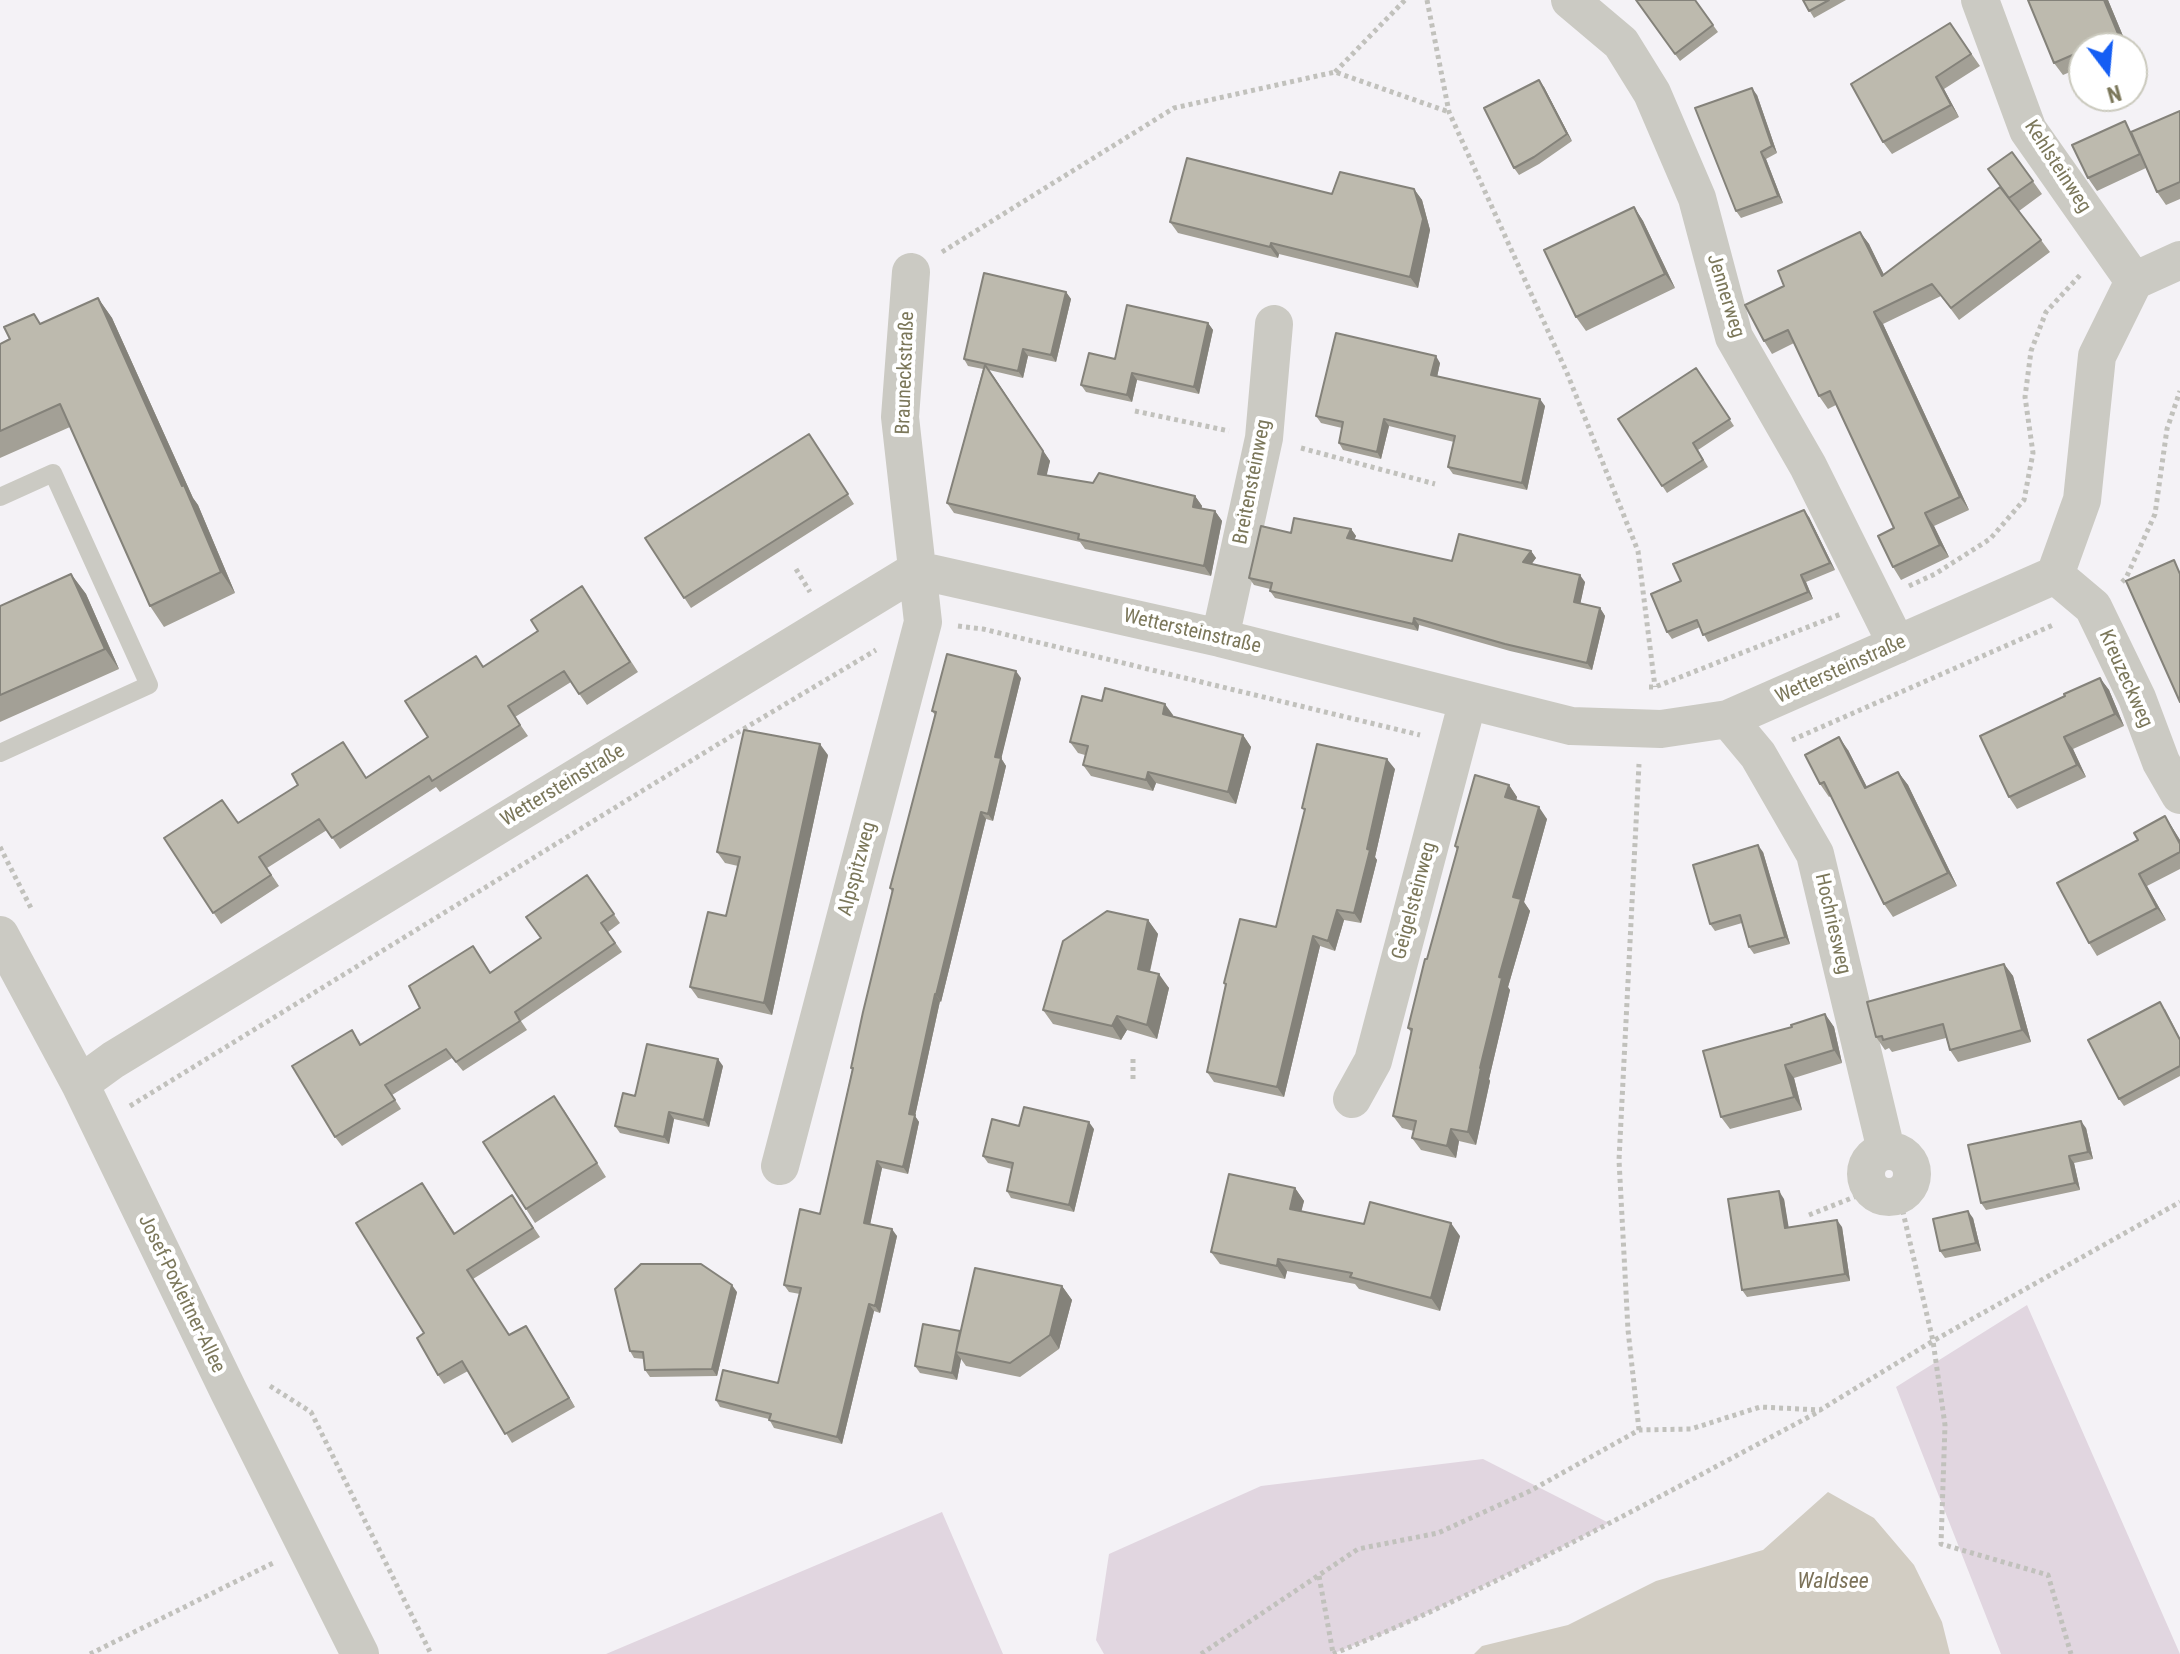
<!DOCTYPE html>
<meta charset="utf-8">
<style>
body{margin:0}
#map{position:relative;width:2180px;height:1654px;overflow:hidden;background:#f4f2f6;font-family:"Roboto Condensed",sans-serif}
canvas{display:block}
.north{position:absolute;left:2068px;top:32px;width:80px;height:80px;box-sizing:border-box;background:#fff;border:2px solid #cac9bd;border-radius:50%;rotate:164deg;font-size:22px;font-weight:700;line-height:32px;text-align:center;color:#7b775a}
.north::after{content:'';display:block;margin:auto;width:28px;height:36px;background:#155ef4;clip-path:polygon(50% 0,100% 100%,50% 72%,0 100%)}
</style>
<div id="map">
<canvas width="2180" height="1654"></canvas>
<div class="north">N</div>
</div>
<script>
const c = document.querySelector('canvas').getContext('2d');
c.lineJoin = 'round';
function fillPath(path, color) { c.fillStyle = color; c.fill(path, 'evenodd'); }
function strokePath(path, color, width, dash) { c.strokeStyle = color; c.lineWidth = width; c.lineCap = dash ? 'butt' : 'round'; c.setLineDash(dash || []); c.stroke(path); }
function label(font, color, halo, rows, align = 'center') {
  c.font = font + ' "Roboto Condensed",sans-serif'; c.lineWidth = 8; c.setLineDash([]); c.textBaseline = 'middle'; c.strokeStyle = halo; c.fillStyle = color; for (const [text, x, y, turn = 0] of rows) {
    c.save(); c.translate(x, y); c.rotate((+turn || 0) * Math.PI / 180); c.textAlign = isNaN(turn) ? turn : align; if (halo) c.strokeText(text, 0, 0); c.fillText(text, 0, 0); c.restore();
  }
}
const green = new Path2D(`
 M2027 1305 2180 1654H2001L1896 1387Z
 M1483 1459 1609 1523 1544 1557 1395 1629 1332 1654H1104L1096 1640 1109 1554 1261 1486Z
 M942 1512 1003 1654H606Z`);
const water = new Path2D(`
 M1828 1492 1874 1518 1914 1565 1942 1622 1950 1654H1474L1482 1646 1568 1625 1656 1581 1763 1550Z`);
const path = new Path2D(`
 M1427 0 1449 112 1567 373 1638 551 1655 687
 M1335 72 1405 0
 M942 252 1174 108 1335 72 1449 112
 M1135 411 1229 431
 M1301 448 1435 484
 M796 569 810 592
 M2122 582 2126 578 2155 514 2167 429 2180 391
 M1909 586 1935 574 1990 539 2024 500 2033 453 2025 397 2031 351 2046 312 2082 273
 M958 626 983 629 1420 735
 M1649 687H1655L1841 614
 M1792 740 2053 625
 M0 847 32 910
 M1133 1079V1057
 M130 1106 720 743 876 650
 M1899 1195 1933 1341 1945 1425 1941 1544 2048 1575 2071 1654
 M1809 1215 1872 1190
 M270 1386 311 1412 431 1654
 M1639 1430 1628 1330 1619 1160 1639 764
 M1319 1576 1333 1653
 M90 1654 273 1563
 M1201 1654 1358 1549 1438 1533 1530 1491 1639 1430 1691 1429 1760 1407 1820 1410 1933 1341 2180 1202
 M1333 1654C1500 1586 1658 1497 1818 1412`);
const lane = new Path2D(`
 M0 497 53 473 149 685 0 753`);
const street = new Path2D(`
 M1570 0 1621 43 1652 93 1697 198 1734 337 1808 466 1897 645
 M1980 0 2028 130 2134 281
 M2055 575 2093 607 2137 698 2161 762 2180 795
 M1220 638 1264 438 1274 324
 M1728 719 1758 755 1815 854 1886 1150
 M0 935 80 1084 229 1392 360 1654
 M80 1084 113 1060 917 570 1220 638 1571 726 1661 729 1728 719 2055 575 2082 500 2097 356 2134 281 2180 260
 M1352 1099 1373 1061 1468 700
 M1866 1174a23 23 0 1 1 46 0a23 23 0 1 1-46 0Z
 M780 1166 923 622 900 417 911 272`);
const wall = new Path2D(`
 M1636 0H1695L1718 32 1680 61Z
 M1803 0H1846L1814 18Z
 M2028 0H2108L2128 48H2084V66L2063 75 2054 63Z
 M1950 23 1980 66 1944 89 1959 117 1892 154 1883 142Z
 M1544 87 1572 141 1539 164 1519 175 1514 168Z
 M1757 95 1777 153 1766 159 1783 203 1741 218 1736 211Z
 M2180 111V199L2166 205 2157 192 2146 168 2097 191 2088 178 2133 131Z
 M2012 152 2042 194 2019 211 2050 252 1959 320 1941 296 1883 324 1969 510 1934 526 1949 557 1901 580 1893 567 1894 528 1836 405 1828 409 1819 396 1794 343 1772 354 1764 341 1784 286 1860 232 1869 244 1884 275 2012 202 1988 169Z
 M1414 189 1422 200 1430 230 1418 288 1279 254 1278 258 1178 233 1170 222 1332 194Z
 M1634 207 1643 221 1675 288 1586 331 1576 317Z
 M1066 292 1071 299 1056 362 1028 356 1023 378 989 370 1050 461 1046 475 1093 483 1195 496 1202 506 1201 509 1215 511 1222 521 1211 576 1085 549 1080 542 954 513 947 503 983 369 968 366 964 359Z
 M98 298 112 318 193 498 198 505 235 593 164 627 150 606 70 427 0 458V344L40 324Z
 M1208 323 1213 330 1199 394 1137 380 1132 402 1086 392 1081 385 1115 359Z
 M1440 363 1437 377 1545 406 1527 490 1453 474 1448 467 1454 442 1389 426 1381 459 1343 450 1339 443 1342 428 1321 423 1316 416Z
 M1696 368 1734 426 1698 450 1708 467 1667 493 1618 419Z
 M809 434 854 504 691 608 645 538Z
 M1809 517 1835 570 1806 582 1813 599 1708 642 1700 627 1672 639 1667 632 1681 581Z
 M1351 529 1356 536 1354 540 1452 561 1531 551 1536 558 1531 564 1585 582 1580 604 1600 608 1605 616 1592 670 1510 651 1419 625 1418 631 1275 598 1270 591V589L1254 585 1249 578 1291 533Z
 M71 574 86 594 119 669 0 722V606Z
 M582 586 638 672 587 705 571 682 515 717 528 736 440 792 436 787 340 849 327 830 267 868 279 886 221 924 164 838 238 823 367 778 428 737 484 667 538 631Z
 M1021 678 1001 758 1006 766 993 821 986 819 941 1002 940 1001 915 1116 919 1122 908 1174 882 1168 870 1224 897 1236 880 1313 874 1311 842 1444 774 1428 769 1419 720 1407 716 1400 778 1383 800 1294 789 1292 784 1285 820 1214 852 1070 851 1068 892 892 890 888 935 715 932 711Z
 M2100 678 2109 690 2124 726 2073 749 2086 777 2017 809 2009 797 2065 696Z
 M1102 701 1173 715V717L1243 735 1251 747 1236 804 1156 783 1153 791 1091 776 1083 765 1085 755 1078 753 1070 742Z
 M1848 750 1867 787 1898 772 1908 785 1957 886 1893 917 1884 904 1831 796 1829 797 1820 784Z
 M828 755 772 1015 698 998 690 987 726 916 738 866 725 863 717 852Z
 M1395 769 1375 857 1377 860 1361 923 1344 920 1335 951 1320 946 1284 1097 1214 1082 1207 1072 1226 986 1224 983 1276 927 1305 811 1302 808Z
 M1509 785 1517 797 1516 800 1547 819 1524 902 1530 911 1508 987 1510 990 1489 1079 1490 1081 1476 1145 1459 1141 1456 1158 1421 1150 1412 1138 1414 1131 1402 1128 1393 1116 1411 1032 1408 1028 1457 850 1455 846Z
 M2165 816 2180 840V869L2147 886 2166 920 2097 956 2089 943 2138 840Z
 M1763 852 1790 944 1754 954 1749 947 1742 923 1715 931 1710 924Z
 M587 875 620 923 608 932 622 952 521 1021 527 1030 463 1071 452 1058 392 1095 401 1109 342 1146 335 1137 358 1039 361 1044 491 973 541 938Z
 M1148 920 1158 934 1150 972 1169 988 1157 1039 1127 1030 1121 1040 1053 1024 1043 1010Z
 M2004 964 2013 976 2031 1042 1958 1062 1950 1050 1946 1038 1892 1052 1889 1048 1885 1050 1876 1037Z
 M2165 1009 2180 1038V1076L2124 1106 2119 1099Z
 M1825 1014 1834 1027 1842 1063 1794 1078 1802 1110 1730 1129 1721 1117 1792 1027Z
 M723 1066 709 1127 674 1119 669 1144 620 1133 615 1126 635 1096Z
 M564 1110 606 1177 535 1223 526 1209Z
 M2086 1128 2093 1159 2074 1163 2080 1190 1986 1210 1981 1203Z
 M1094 1129 1074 1212 1011 1198 1007 1191 1012 1169 988 1163 983 1156Z
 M422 1183 455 1233 512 1195 540 1237 473 1279 509 1335 526 1326 575 1407 512 1443 468 1371 444 1384 438 1375 424 1333Z
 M1295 1188 1304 1201 1301 1211 1364 1224 1460 1236 1440 1311 1359 1289 1355 1284 1287 1271 1285 1279 1220 1264 1211 1252Z
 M1784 1199 1788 1228 1842 1227 1850 1281 1747 1297 1742 1290Z
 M1973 1218 1981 1251 1945 1258 1940 1251Z
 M1062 1286 1072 1300 1059 1349 1020 1377 966 1366 961 1359 957 1380 920 1373 915 1366 960 1331Z
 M737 1292 717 1376 650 1377 645 1370 644 1359 634 1358 630 1351Z`);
const shadedWall = new Path2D(`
 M2104 0H2108L2128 48 2119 36Z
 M1936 77 1944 89 1959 117 1951 105Z
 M1539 80 1544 87 1572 141 1567 134Z
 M1752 88 1757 95 1777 153 1772 146Z
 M1761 152 1766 159 1783 203 1778 196Z
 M1414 189 1422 200 1430 230 1418 288 1410 277Z
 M1634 207 1643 221 1675 288 1665 274Z
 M1860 232 1869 244 1891 289 1882 276Z
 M1271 243 1279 254 1278 258 1270 247Z
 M1066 292 1071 299 1056 362 1051 355Z
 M98 298 112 318 193 498 198 505 235 593 221 572Z
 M1874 312 1883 324 1969 510 1960 497Z
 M1208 323 1213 330 1199 394 1194 387Z
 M1023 349 1028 356 1023 378 1018 371Z
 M1436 356 1440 363 1436 382 1431 375Z
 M1132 373 1137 380 1132 402 1127 395Z
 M992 374 1050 461 1045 483 1038 474Z
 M1540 399 1545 406 1527 490 1522 483Z
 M1384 419 1389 426 1381 459 1377 452Z
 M1195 496 1202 506 1200 517 1193 507Z
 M1804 510 1809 517 1835 570 1830 563Z
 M1215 511 1222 521 1211 576 1204 566Z
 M1925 513 1934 526 1949 557 1940 545Z
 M1351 529 1356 536 1352 545 1347 538Z
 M1531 551 1536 558 1528 569 1523 562Z
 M71 574 86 594 119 669 105 649Z
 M1580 575 1585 582 1579 610 1574 602Z
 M1801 575 1806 582 1813 599 1808 592Z
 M1600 608 1605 616 1592 670 1587 663Z
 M1414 618 1419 625 1418 631 1413 624Z
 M1016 671 1021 678 1000 764 995 757Z
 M2100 678 2109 690 2124 726 2115 714Z
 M1165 704 1173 715 1171 725 1163 714Z
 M1243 735 1251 747 1236 804 1228 792Z
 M1839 737 1848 750 1874 801 1865 788Z
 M2064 737 2073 749 2086 777 2077 765Z
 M820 744 828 755 772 1015 764 1003Z
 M1001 758 1006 766 993 821 988 814Z
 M1387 759 1395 769 1375 857 1377 860 1361 923 1354 913Z
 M1148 772 1156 783 1153 791 1146 780Z
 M1898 772 1908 785 1957 886 1948 873Z
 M1509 785 1517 797 1514 809 1505 797Z
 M1539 807 1547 819 1524 902 1530 911 1508 987 1510 990 1489 1079 1490 1081 1476 1145 1468 1132 1480 1068 1499 977 1513 897Z
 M981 812 986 819 941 1002 936 995Z
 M2165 816 2180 840V844Z
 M1758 845 1763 852 1790 944 1785 937Z
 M2139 874 2147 886 2166 920 2157 908Z
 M1337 910 1344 920 1335 951 1328 941Z
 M1148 920 1158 934 1147 983 1138 969Z
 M1313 936 1320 946 1284 1097 1277 1087Z
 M2004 964 2013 976 2031 1042 2022 1030Z
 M1159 974 1169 988 1157 1039 1147 1025Z
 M935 994 940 1001 915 1116 919 1122 908 1174 903 1167 909 1114Z
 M1825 1014 1834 1027 1842 1063 1834 1050Z
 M1117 1016 1127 1030 1121 1040 1112 1026Z
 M718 1059 723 1066 709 1127 704 1120Z
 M1785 1065 1794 1078 1802 1110 1794 1097Z
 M669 1112 674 1119 669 1144 664 1137Z
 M2081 1121 2086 1128 2093 1159 2088 1152Z
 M1089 1122 1094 1129 1074 1212 1069 1205Z
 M1451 1129 1459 1141 1456 1158 1447 1146Z
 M2069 1156 2074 1163 2080 1190 2075 1183Z
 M877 1161 882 1168 869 1230 864 1223Z
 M1295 1188 1304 1201 1299 1221 1290 1209Z
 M1779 1191 1784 1199 1790 1235 1785 1228Z
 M1968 1211 1973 1218 1981 1251 1976 1243Z
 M1837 1220 1842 1227 1850 1281 1845 1274Z
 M1451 1223 1460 1236 1440 1311 1431 1298Z
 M892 1229 897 1236 880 1313 875 1306Z
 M1278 1259 1287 1271 1285 1279 1277 1266Z
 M732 1285 737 1292 717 1376 712 1369Z
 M1062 1286 1072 1300 1059 1349 1050 1335Z
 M869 1304 874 1311 842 1444 837 1437Z
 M526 1326 532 1335 575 1407 569 1398Z
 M960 1331 956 1352 961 1359 957 1380 952 1373Z`);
const building = new Path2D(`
 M1636 0H1695L1713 25 1675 54Z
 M1803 0H1829L1809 11Z
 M2028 0H2104L2119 36 2090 48H2084V50L2054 63Z
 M1950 23 1971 54 1936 77 1951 105 1883 142 1851 84Z
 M1539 80 1567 134 1534 157 1514 168 1484 108Z
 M1752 88 1772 146 1761 152 1778 196 1736 211 1695 108Z
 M2180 111V182L2157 192 2131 132Z
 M2125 121 2140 154 2088 178 2072 145Z
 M2012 152 2033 181 2009 198 1988 169Z
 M1187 158 1332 194 1340 172 1414 189 1423 219 1410 277 1271 243 1270 247 1170 222Z
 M2000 187 2041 240 1951 308 1932 284 1874 312 1960 497 1925 513 1940 545 1893 567 1878 536 1894 528 1830 391 1819 396 1788 330 1764 341 1745 305 1784 286 1778 271 1860 232 1882 276Z
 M1634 207 1665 274 1576 317 1544 250Z
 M984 273 1066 292 1051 355 1023 349 1018 371 964 359Z
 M98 298 182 486 184 485 221 572 150 606 60 404 0 431V344L10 339 4 327 34 314 40 324Z
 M1127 305 1208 323 1194 387 1132 373 1127 395 1081 385 1089 353 1115 359Z
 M1336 333 1436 356 1431 375 1540 399 1522 483 1448 467 1455 436 1384 419 1377 452 1339 443 1343 422 1316 416Z
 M985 365 1043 451 1038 474 1093 483 1099 473 1195 496 1193 507 1215 511 1204 566 1078 539 1079 534 947 503Z
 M1696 368 1730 419 1693 443 1703 460 1662 486 1618 419Z
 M809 434 848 494 684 598 645 538Z
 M1804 510 1830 563 1801 575 1808 592 1703 635 1697 620 1667 632 1651 594 1681 581 1673 564Z
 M1294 518 1351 529 1347 538 1452 561 1459 534 1531 551 1523 562 1580 575 1574 602 1600 608 1587 663 1505 644 1414 618 1413 624 1270 591 1272 583 1249 578 1261 526 1291 533Z
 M2174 560 2180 574V702L2126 581Z
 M71 574 105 649 0 695V606Z
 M582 586 630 662 579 694 564 671 508 706 520 725 432 781 429 776 332 838 319 819 259 857 271 875 213 913 164 838 222 800 238 823 298 785 292 774 343 742 366 778 428 737 405 701 476 656 483 667 538 631 531 620Z
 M947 654 1016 671 995 757 1001 758 988 814 981 812 936 995 935 994 909 1114 915 1115 903 1167 877 1161 864 1223 892 1229 875 1306 869 1304 837 1437 769 1420 771 1414 716 1400 723 1370 778 1383 801 1288 784 1285 800 1209 820 1214 853 1068H851L863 1012 893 889 890 888 936 712 932 711Z
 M2100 678 2115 714 2064 737 2077 765 2009 797 1980 736 2065 696 2064 694Z
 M1105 688 1165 704 1163 714 1243 735 1228 792 1148 772 1146 780 1083 765 1088 746 1070 742 1082 696 1102 701Z
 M744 730 820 744 764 1003 690 987 708 912 726 916 740 857 717 852Z
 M1839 737 1865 788 1898 772 1948 873 1884 904 1824 782 1820 784 1805 755Z
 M1317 744 1387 759 1367 849 1370 850 1354 913 1337 910 1328 941 1313 936 1277 1087 1207 1072 1226 984 1224 983 1240 919 1276 927 1305 809 1302 808Z
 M1475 775 1509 785 1505 797 1539 807 1513 897 1521 899 1499 977 1502 978 1480 1068H1481L1468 1132 1451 1129 1447 1146 1412 1138 1416 1121 1393 1116 1412 1029 1408 1028 1425 959H1427L1458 847 1455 846Z
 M2165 816 2180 844V852L2139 874 2157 908 2089 943 2057 883 2138 840 2134 833Z
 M1758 845 1785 937 1749 947 1740 915 1710 924 1693 865Z
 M587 875 614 914 601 923 615 943 515 1012 520 1021 456 1062 446 1049 385 1085 395 1100 335 1137 292 1066 352 1030 360 1045 420 1008 409 986 473 946 490 973 541 938 526 917Z
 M1107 911 1148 920 1138 969 1159 974 1147 1025 1117 1016 1112 1026 1043 1010 1063 941Z
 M2004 964 2022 1030 1950 1050 1943 1024 1883 1040 1882 1036 1876 1037 1867 1002Z
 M2160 1002 2180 1040V1066L2119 1099 2088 1040Z
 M1825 1014 1834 1050 1785 1065 1794 1097 1721 1117 1703 1051 1792 1027 1791 1025Z
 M647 1044 718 1059 704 1120 669 1112 664 1137 615 1126 623 1093 635 1096Z
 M554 1096 597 1163 526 1209 483 1142Z
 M1024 1107 1089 1122 1069 1205 1007 1191 1013 1163 983 1156 992 1119 1019 1126Z
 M2081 1121 2088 1152 2069 1156 2075 1183 1981 1203 1968 1145Z
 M1229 1174 1295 1188 1290 1209 1364 1224 1370 1202 1451 1223 1431 1298 1350 1277 1352 1273 1278 1259 1277 1266 1211 1252Z
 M422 1183 454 1234 512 1195 533 1228 467 1270 509 1335 526 1326 569 1398 505 1434 462 1361 438 1375 417 1338 424 1333 356 1223Z
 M1779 1191 1785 1228 1837 1220 1845 1274 1742 1290 1728 1199Z
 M1968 1211 1976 1243 1940 1251 1933 1219Z
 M641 1264H701L732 1285 712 1369 645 1370 643 1352 630 1351 615 1289Z
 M975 1268 1062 1286 1050 1335 1010 1363 956 1352Z
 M923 1324 960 1331 952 1373 915 1366Z`);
const streetNames = [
 ["Kehlsteinweg",2057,167,57],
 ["Jennerweg",1725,296,73],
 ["Brauneckstraße",906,373,-88],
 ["Breitensteinweg",1253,482,-79],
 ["Wettersteinstraße",1192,632,13],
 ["Wettersteinstraße",1841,670,-24],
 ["Kreuzeckweg",2125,679,66],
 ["Wettersteinstraße",563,786,-31],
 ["Alpspitzweg",858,869,-75],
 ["Geigelsteinweg",1415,901,-75],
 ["Hochriesweg",1832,924,77],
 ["Josef-Poxleitner-Allee",181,1294,64]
];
const waterNames = [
 ["Waldsee",1833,1582]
];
fillPath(green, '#e1d6e0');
fillPath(water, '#d2cdc3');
strokePath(path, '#c1c1bc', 5, [4, 4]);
strokePath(lane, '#cbcac3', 18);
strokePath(street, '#cbcac3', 38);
fillPath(wall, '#a3a096');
fillPath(shadedWall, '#84827a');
fillPath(building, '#bdbaae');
strokePath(building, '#84827a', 2);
label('20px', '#7b775a', '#fff', streetNames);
label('italic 22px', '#7c7259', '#fff', waterNames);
</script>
